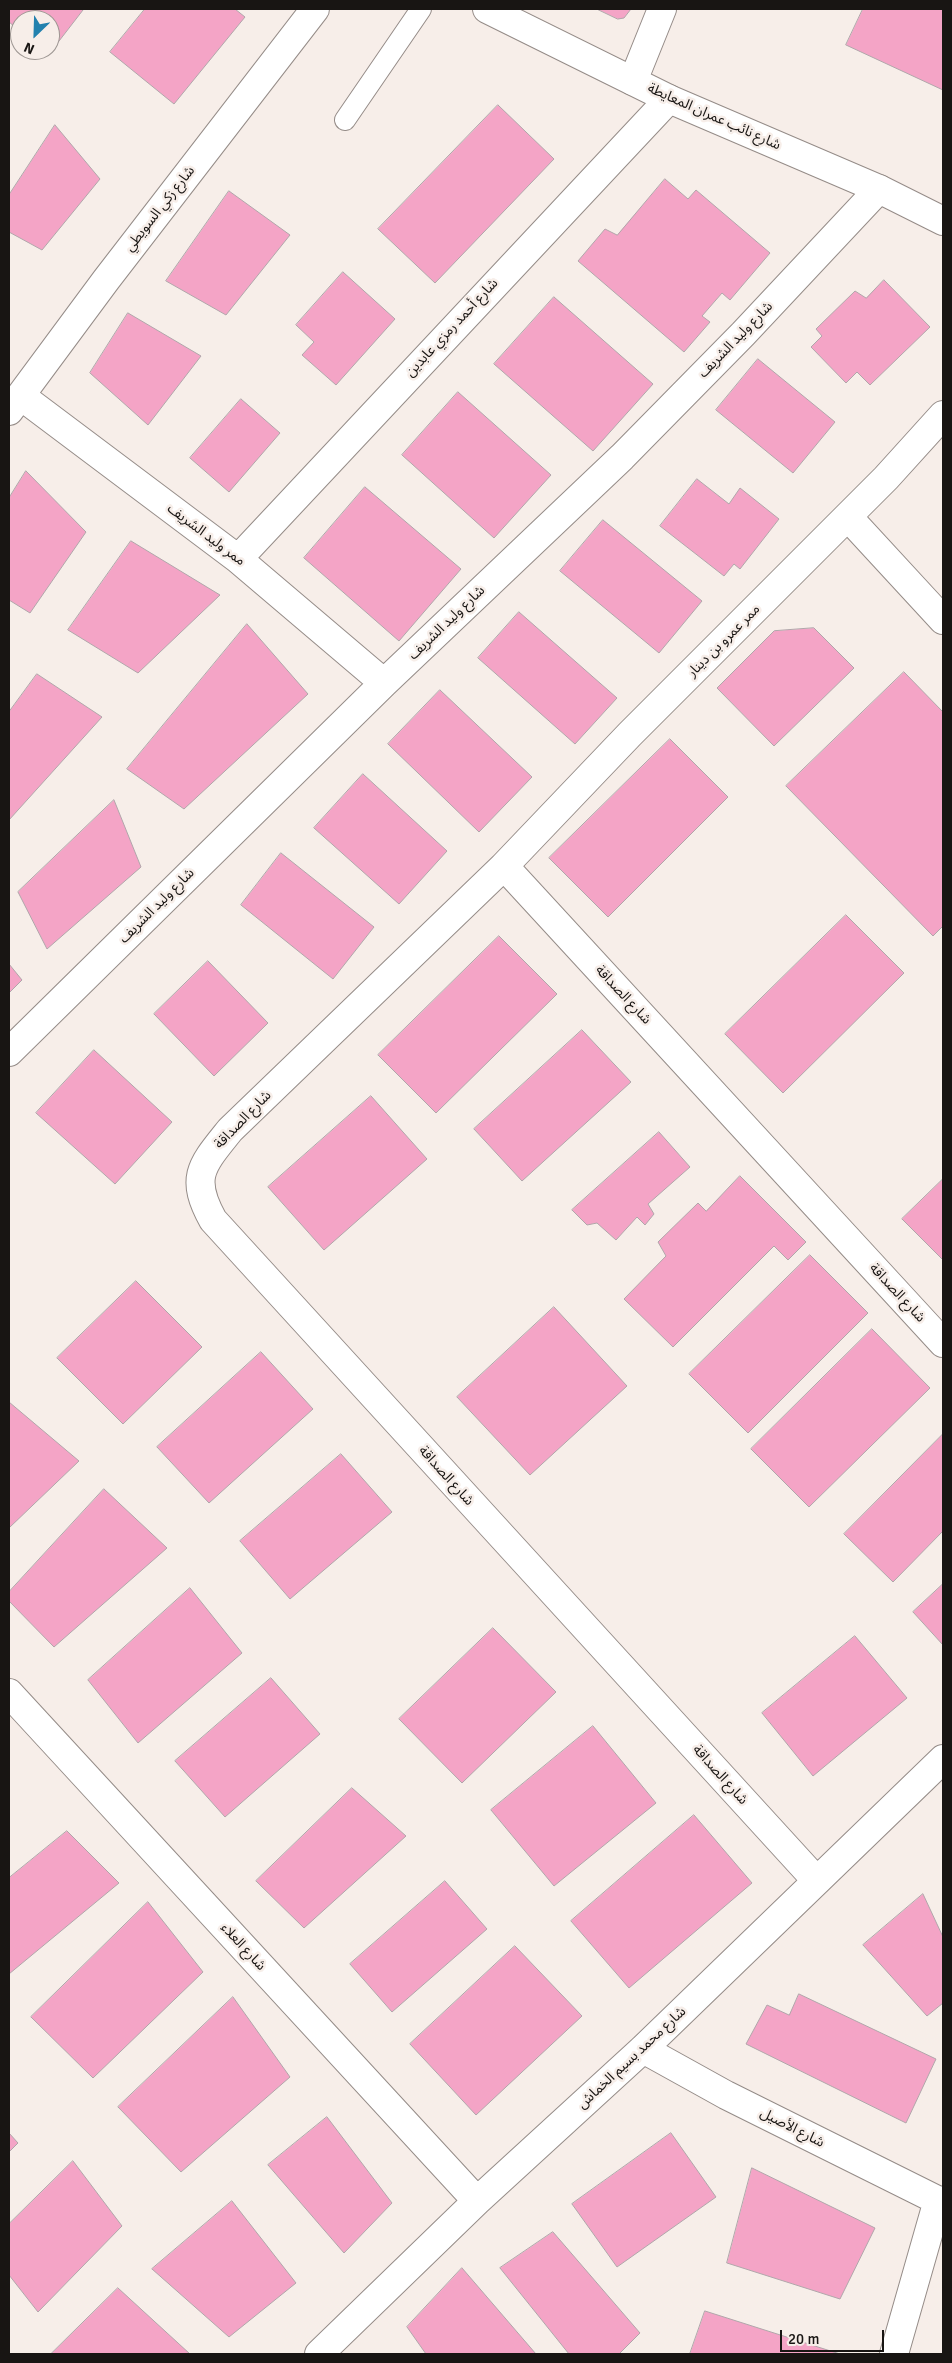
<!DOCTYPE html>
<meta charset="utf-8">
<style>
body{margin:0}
#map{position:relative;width:952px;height:2363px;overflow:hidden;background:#f7eee9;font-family:Signika,sans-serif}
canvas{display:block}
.frame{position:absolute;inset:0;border:10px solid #181513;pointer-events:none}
.north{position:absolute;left:10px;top:10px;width:50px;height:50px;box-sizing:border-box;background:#f7eee9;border:1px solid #9e9793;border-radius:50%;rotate:204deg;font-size:14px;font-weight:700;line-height:20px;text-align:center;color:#181513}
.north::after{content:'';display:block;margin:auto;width:18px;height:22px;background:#2381ae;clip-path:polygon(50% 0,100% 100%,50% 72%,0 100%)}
.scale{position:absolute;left:780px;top:2330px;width:104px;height:22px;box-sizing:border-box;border:2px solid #181513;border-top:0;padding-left:6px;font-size:15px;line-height:18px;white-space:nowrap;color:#181513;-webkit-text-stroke:4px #f7eee9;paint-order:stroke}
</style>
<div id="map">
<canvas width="952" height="2363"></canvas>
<div class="frame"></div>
<div class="north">N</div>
<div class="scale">20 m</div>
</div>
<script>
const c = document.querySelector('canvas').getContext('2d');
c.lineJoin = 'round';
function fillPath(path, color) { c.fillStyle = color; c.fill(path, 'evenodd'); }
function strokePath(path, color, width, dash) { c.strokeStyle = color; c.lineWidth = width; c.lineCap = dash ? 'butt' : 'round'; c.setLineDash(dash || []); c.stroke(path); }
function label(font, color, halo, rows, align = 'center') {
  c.font = font + ' Signika,"Noto Sans Arabic",sans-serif'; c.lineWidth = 5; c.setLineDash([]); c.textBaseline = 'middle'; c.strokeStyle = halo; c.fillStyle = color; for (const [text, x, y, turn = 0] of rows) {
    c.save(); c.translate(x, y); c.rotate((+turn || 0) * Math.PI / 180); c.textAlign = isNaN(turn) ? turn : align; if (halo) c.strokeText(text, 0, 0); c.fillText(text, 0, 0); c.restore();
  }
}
const building = new Path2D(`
 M9 9H81L83 10 49 54 44 50H50V20H20V31L9 22Z
 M145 9H235L245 17 174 104 110 52Z
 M597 9H631L624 18 618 19Z
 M863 9H943V90L846 45Z
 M498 105 554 159 435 283 378 229Z
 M55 125 100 179 42 250 9 232V195Z
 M665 179 688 199 696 190 770 253 730 300 722 293 702 316 710 322 684 352 578 261 605 229 617 235Z
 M229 191 290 235 226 315 166 281Z
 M343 272 395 319 336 385 302 355 314 342 296 325Z
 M884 280 930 327 870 385 857 372 846 383 811 347 822 336 816 329 855 291 866 298Z
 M554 297 653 384 593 451 494 364Z
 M128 313 201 356 148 425 90 373Z
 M758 359 835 422 793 473 716 410Z
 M458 392 551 475 494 538 402 455Z
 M241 399 280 433 229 492 190 458Z
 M26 471 86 532 30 613 9 600V498Z
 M697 479 729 504 740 488 779 519 740 569 734 564 724 576 660 526Z
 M365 487 461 569 399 641 304 558Z
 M603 520 702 601 659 653 560 571Z
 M131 541 220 595 138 673 68 630Z
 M519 612 617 698 575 744 478 658Z
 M247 624 308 694 184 809 127 769Z
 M814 628 854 668 774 746 717 688 774 631Z
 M904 672 943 712V926L933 936 786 786Z
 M37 674 102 717 9 820V712Z
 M440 690 532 777 479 832 388 744Z
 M670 739 728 797 608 917 549 858Z
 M363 774 447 851 399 904 314 828Z
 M114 800 141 867 47 949 18 892Z
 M281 853 374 927 333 979 241 905Z
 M846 915 904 973 783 1093 725 1034Z
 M499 936 557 994 436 1113 378 1055Z
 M208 961 268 1023 214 1076 154 1014Z
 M9 964 22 980 9 993Z
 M582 1030 631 1082 522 1181 474 1129Z
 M94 1050 172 1122 115 1184 36 1113Z
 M371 1096 427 1159 324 1250 268 1187Z
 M659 1132 690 1167 648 1204 654 1214 645 1225 637 1217 616 1240 597 1223 587 1225 572 1210Z
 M740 1176 806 1242 788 1260 774 1246 673 1347 624 1299 666 1256 658 1242 698 1203 706 1211Z
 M943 1179V1260L902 1219Z
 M810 1255 868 1313 748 1433 689 1374Z
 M136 1281 202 1347 123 1424 57 1358Z
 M554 1307 627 1386 530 1475 457 1397Z
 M872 1329 930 1388 809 1507 751 1449Z
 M261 1352 313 1409 209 1503 157 1447Z
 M9 1402 79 1461 9 1528Z
 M943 1434V1531L893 1582 844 1534Z
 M341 1454 392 1512 290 1599 240 1541Z
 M104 1489 167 1548 54 1647 9 1601V1592Z
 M943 1584V1645L913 1612Z
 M190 1588 242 1653 138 1743 88 1680Z
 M493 1628 556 1692 462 1783 399 1719Z
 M855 1636 907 1698 813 1776 762 1713Z
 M271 1678 320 1734 225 1817 175 1761Z
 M593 1726 656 1803 554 1886 491 1810Z
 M352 1788 406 1836 304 1928 256 1881Z
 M694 1815 752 1883 629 1988 571 1921Z
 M67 1831 119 1883 9 1974V1878Z
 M445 1881 487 1929 392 2012 350 1964Z
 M923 1894 943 1937V2003L927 2016 863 1945Z
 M148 1902 203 1972 93 2078 31 2017Z
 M515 1946 582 2016 476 2115 410 2044Z
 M799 1994 936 2059 906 2123 746 2044 767 2005 789 2015Z
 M233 1997 290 2077 181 2172 118 2107Z
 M327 2117 392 2203 344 2253 268 2165Z
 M9 2133 18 2143 9 2152Z
 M671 2133 716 2197 617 2267 572 2204Z
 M73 2161 122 2226 38 2312 9 2275V2224Z
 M752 2168 875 2228 840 2299 727 2263Z
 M232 2201 296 2283 229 2337 152 2269Z
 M553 2232 640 2333 619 2354H569L500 2268Z
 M462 2268 536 2354H426L407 2327Z
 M118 2288 190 2354H51Z
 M705 2311 840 2354H690Z`);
const service = new Path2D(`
 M345 120 421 9`);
const minor = new Path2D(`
 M633 81 662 9
 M21 396 238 559 384 683
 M9 411 106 280 315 9
 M848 517 943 620
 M238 559 669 99
 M504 866 630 734 886 478 943 415
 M9 1052 384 683 622 457 743 334 879 189
 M9 1693 477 2201
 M816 1880 213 1220C189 1177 202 1165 230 1130L504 866 943 1343
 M643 2049 726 2095 943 2203
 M319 2354 477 2201 643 2049 943 1759
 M894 2354 938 2200`);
const tertiary = new Path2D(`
 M487 9 669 99 879 189 943 221`);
const streetNames = [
 ["شارع نائب عمران المعايطة",714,117,24],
 ["شارع زكي السويطي",160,209,-52],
 ["شارع أحمد رمزي عابدين",452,328,-47],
 ["شارع وليد الشريف",736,340,-46],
 ["ممر وليد الشريف",206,535,37],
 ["شارع وليد الشريف",447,623,-44],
 ["ممر عمرو بن دينار",724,641,-45],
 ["شارع وليد الشريف",157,906,-45],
 ["شارع الصداقة",623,995,47],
 ["شارع الصداقة",243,1120,-46],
 ["شارع الصداقة",897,1293,47],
 ["شارع الصداقة",446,1476,48],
 ["شارع الصداقة",720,1775,48],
 ["شارع العلاء",243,1947,47],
 ["شارع محمد بسيم الخماش",632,2058,-43],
 ["شارع الأصيل",792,2128,27]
];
fillPath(building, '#f4a4c6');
strokePath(building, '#b0a6aa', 1);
strokePath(service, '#958c88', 22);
strokePath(minor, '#958c88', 30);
strokePath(tertiary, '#958c88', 30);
strokePath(service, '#fff', 20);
strokePath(minor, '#fff', 28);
strokePath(tertiary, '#fff', 28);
label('14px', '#181513', '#f7eee9', streetNames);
</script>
